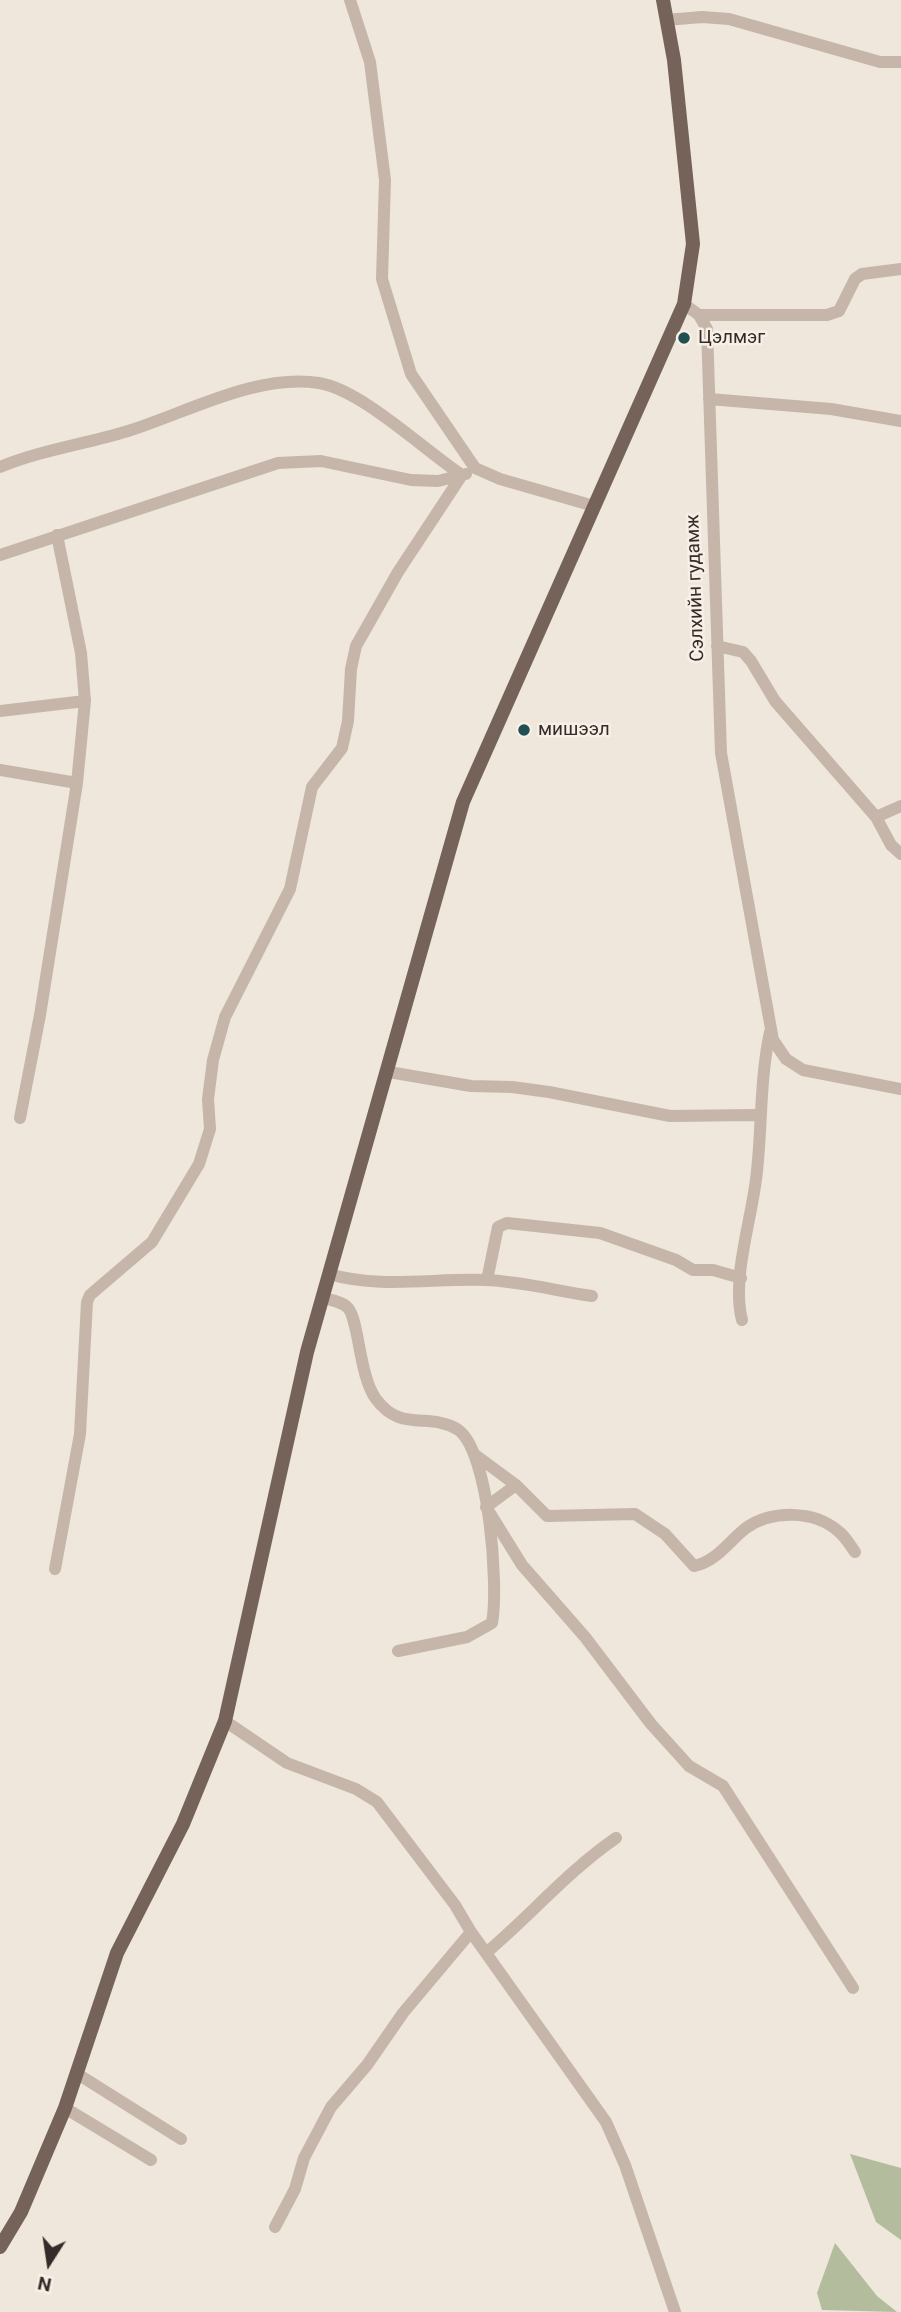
<!DOCTYPE html>
<meta charset="utf-8">
<style>
body{margin:0}
#map{position:relative;width:901px;height:2312px;overflow:hidden;background:#efe6dc;font-family:Roboto,sans-serif}
canvas{display:block}
.north{position:absolute;left:14px;top:2228px;width:70px;height:70px;-webkit-text-stroke:5px #f8f0e7;paint-order:stroke;rotate:192deg;font-size:19px;font-weight:700;line-height:28px;text-align:center;color:#342c28}
.north::after{content:'';display:block;margin:auto;width:24px;height:32px;background:#342c28;clip-path:polygon(50% 0,100% 100%,50% 72%,0 100%)}
</style>
<div id="map">
<canvas width="901" height="2312"></canvas>
<div class="north">N</div>
</div>
<script>
const c = document.querySelector('canvas').getContext('2d');
c.lineJoin = 'round';
function fillPath(path, color) { c.fillStyle = color; c.fill(path, 'evenodd'); }
function strokePath(path, color, width, dash) { c.strokeStyle = color; c.lineWidth = width; c.lineCap = dash ? 'butt' : 'round'; c.setLineDash(dash || []); c.stroke(path); }
function label(font, color, halo, rows, align = 'center') {
  c.font = font + ' Roboto,sans-serif'; c.lineWidth = 5; c.setLineDash([]); c.textBaseline = 'middle'; c.strokeStyle = halo; c.fillStyle = color; for (const [text, x, y, turn = 0] of rows) {
    c.save(); c.translate(x, y); c.rotate((+turn || 0) * Math.PI / 180); c.textAlign = isNaN(turn) ? turn : align; if (halo) c.strokeText(text, 0, 0); c.fillText(text, 0, 0); c.restore();
  }
}
const green = new Path2D(`
 M850 2154 901 2168V2240L876 2222Z
 M835 2243 877 2296 897 2312 822 2310 817 2293Z`);
const minor = new Path2D(`
 M350 0 370 62 385 180 382 279 411 374 475 468 500 479 594 506
 M666 20 702 17 729 19 880 62H901
 M684 304 699 315 707 329 721 753 773 1040 786 1059 803 1070 901 1089
 M699 315H827L839 311 855 279 862 274 901 269
 M709 399 831 409 901 421
 M0 467C41 450 86 444 128 431 186 413 257 373 319 383 362 390 424 450 462 475L398 572 356 646 351 669 348 721 342 748 312 787 290 889 225 1017 213 1060 208 1099 210 1129 199 1164 152 1242 90 1295 87 1302 80 1434 55 1569
 M0 555 278 463 321 461 411 480 438 481 466 474
 M717 646 743 652 751 661 775 701 876 817 891 845 901 854
 M0 711 85 701
 M0 770 77 783
 M876 817 901 806
 M389 1072 471 1086 512 1087 549 1092 670 1116 755 1115
 M20 1118 40 1015 77 783 85 701 81 653 57 535
 M329 1274C380 1289 434 1278 485 1280 520 1281 557 1291 592 1296
 M487 1280 498 1227 507 1223 600 1233 676 1260 693 1270H713L741 1278
 M324 1298C331 1300 343 1302 348 1308 359 1320 359 1376 376 1399 401 1433 428 1412 457 1429 489 1449 499 1586 492 1623L467 1637 398 1651
 M742 1320C731 1277 753 1216 757 1171 762 1124 760 1078 770 1032
 M474 1454 516 1485 547 1516 635 1514 665 1534 694 1566C716 1562 729 1541 746 1528 772 1510 814 1510 838 1531 845 1536 850 1545 855 1552
 M516 1485 486 1507 522 1565 585 1637 651 1724 689 1766 723 1786 853 1988
 M225 1721 287 1763 356 1789 377 1802 455 1905 471 1932 606 2122 625 2165 675 2312
 M487 1952C531 1915 568 1871 616 1838
 M76 2073 181 2139
 M65 2108 151 2160
 M275 2227 295 2189 304 2158 331 2107 367 2065 403 2013 471 1932`);
const major = new Path2D(`
 M0 2247 21 2212 65 2108 117 1953 183 1824 225 1721 307 1352 463 802 684 304 693 244 674 60 663 0`);
const markers = [
 [684,338,7,"#215052"],
 [524,730,7,"#215052"]
];
const poiNames = [
 ["Цэлмэг",698,338],
 ["мишээл",538,730]
];
const streetNames = [
 ["Сэлхийн гудамж",696,588,-92]
];
fillPath(green, '#b3bd9d');
strokePath(minor, '#c6b6a9', 12);
strokePath(major, '#75635a', 14);
for (const [x, y, r, color] of markers) { const dot = new Path2D(); dot.arc(x, y, r, 0, 2 * Math.PI); c.fillStyle = color; c.fill(dot); strokePath(dot, '#f8f0e7', 2.5); }
label('19px', '#342c28', '#f8f0e7', poiNames, 'left');
label('19px', '#342c28', '#f8f0e7', streetNames);
</script>
